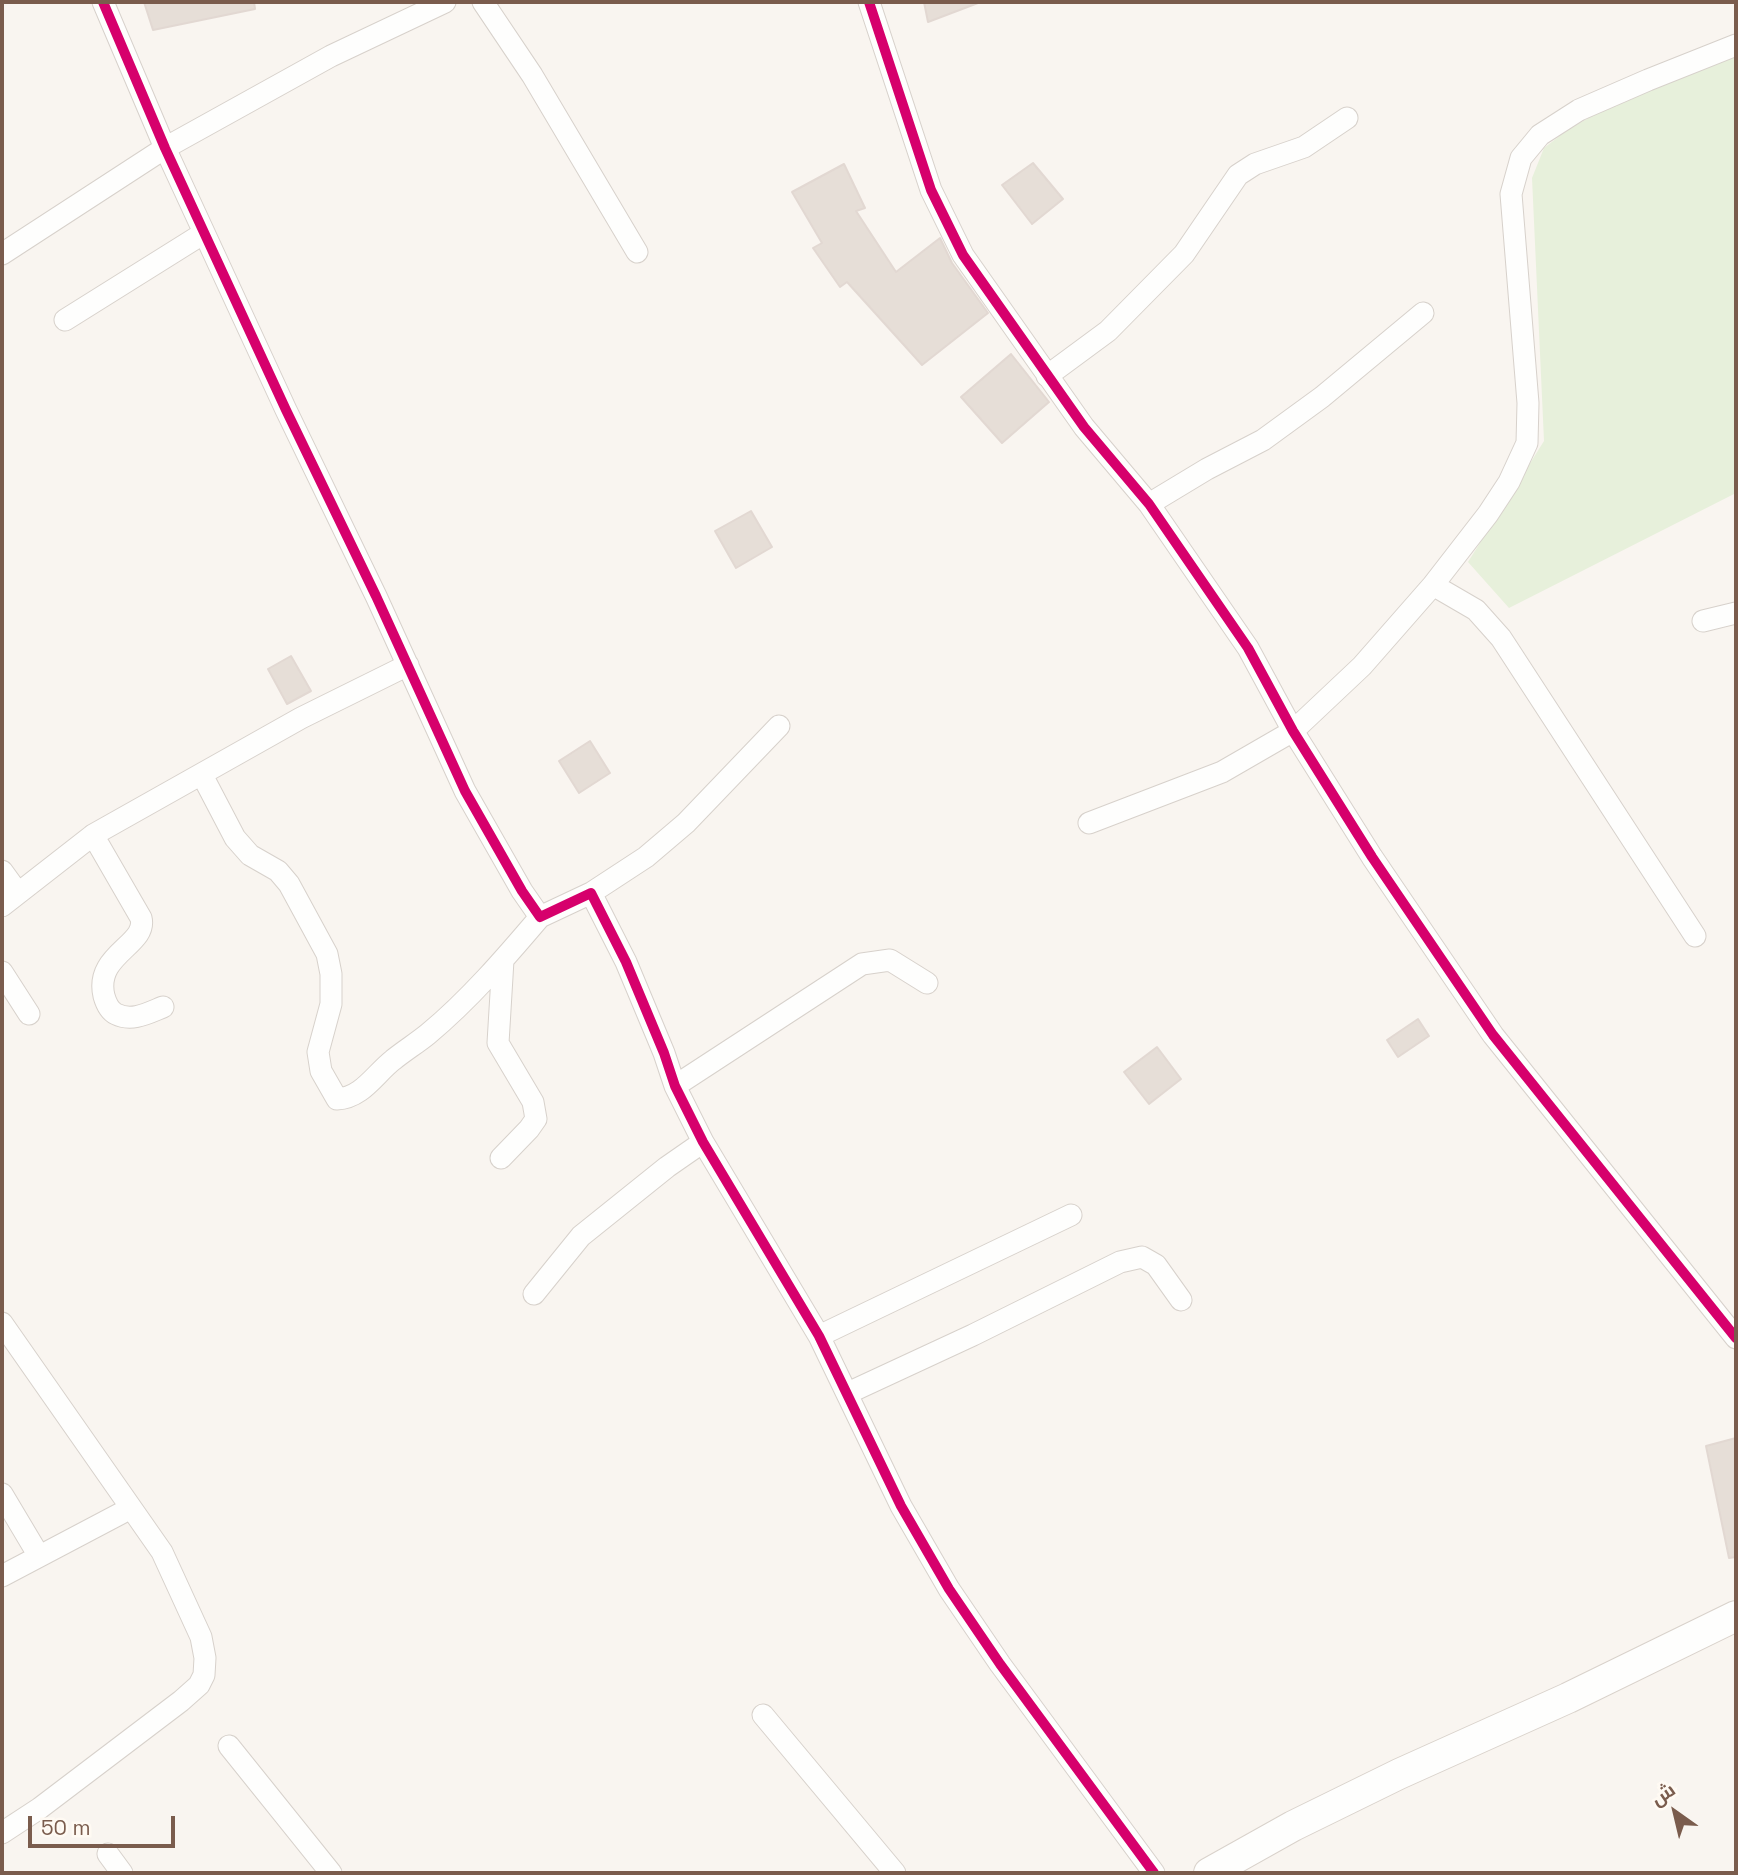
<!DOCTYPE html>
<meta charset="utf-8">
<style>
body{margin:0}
#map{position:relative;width:1738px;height:1875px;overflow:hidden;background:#f9f5f0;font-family:"Space Grotesk",Cairo,sans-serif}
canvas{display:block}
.frame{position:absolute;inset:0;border:4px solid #7a5c4d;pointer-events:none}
.north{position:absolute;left:1640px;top:1777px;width:70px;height:70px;-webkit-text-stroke:5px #fffaf3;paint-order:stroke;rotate:326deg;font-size:19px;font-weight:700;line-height:28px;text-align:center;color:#7a5c4d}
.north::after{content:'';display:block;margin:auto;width:24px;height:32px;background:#7a5c4d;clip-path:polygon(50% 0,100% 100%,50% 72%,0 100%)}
.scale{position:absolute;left:28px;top:1816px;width:147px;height:32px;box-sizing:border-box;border:4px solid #7a5c4d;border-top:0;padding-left:9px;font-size:21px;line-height:24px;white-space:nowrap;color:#7a5c4d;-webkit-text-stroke:5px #fffaf3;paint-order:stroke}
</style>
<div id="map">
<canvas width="1738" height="1875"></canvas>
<div class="frame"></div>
<div class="north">ش</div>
<div class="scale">50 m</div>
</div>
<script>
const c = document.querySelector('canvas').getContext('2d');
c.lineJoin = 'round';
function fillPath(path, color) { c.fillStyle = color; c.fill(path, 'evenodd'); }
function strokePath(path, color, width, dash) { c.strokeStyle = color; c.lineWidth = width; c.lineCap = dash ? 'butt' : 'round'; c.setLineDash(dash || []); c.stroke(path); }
const green = new Path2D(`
 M1736 57V493L1509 608 1468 562 1544 441 1532 178 1544 148 1566 131 1597 113 1674 79Z`);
const building = new Path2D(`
 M144 2H254L255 9 153 30Z
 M924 2H978V3L928 22Z
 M1033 163 1063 199 1032 224 1002 185Z
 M844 164 865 208 856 211 896 272 940 238 952 263 988 313 922 365 847 282 840 287 813 248 822 243 792 192Z
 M1011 354 1049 402 1002 443 961 397Z
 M751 511 772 547 736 568 715 531Z
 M291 656 311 691 287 704 268 669Z
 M590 741 610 773 579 793 559 761Z
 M1418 1019 1429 1036 1398 1057 1387 1040Z
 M1157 1047 1181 1079 1149 1104 1124 1072Z
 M1736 1438V1557L1729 1558 1706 1446Z`);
const street = new Path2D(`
 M103 2 165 148 286 410 376 596 465 791 522 891 540 917 591 893 626 962 664 1053 675 1086 703 1142 819 1336 901 1506 949 1589 1000 1664 1154 1873
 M483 2 532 75 637 252
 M869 2 931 190 963 255 1084 427 1149 504 1248 648 1293 731 1372 857 1493 1035 1736 1338
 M2 254 165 148 331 56 445 2
 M65 320 204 233
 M1047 376 1108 331 1184 254 1238 175 1255 164 1304 147 1347 118
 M1149 504 1207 469 1263 440 1322 397 1423 313
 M1433 585 1476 610 1501 638 1695 936
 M1703 621 1736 613
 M202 775 235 838 250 855 278 871 289 884 327 954 331 974V1004L318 1052 321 1071 337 1099C362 1098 375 1074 393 1060 404 1051 417 1043 428 1034 469 1000 506 957 540 917
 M1089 823 1222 772 1293 731 1362 666 1433 585 1488 514 1509 482 1527 443 1528 403 1511 194 1521 158 1540 135 1579 110 1648 80 1736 45
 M93 835 141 918C148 945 94 954 104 996 106 1003 110 1011 116 1014 132 1022 148 1013 163 1007
 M2 871 18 893
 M591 893 646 857 686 823 779 726
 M2 906 93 835 301 718 408 665
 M2 972 29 1014
 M675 1086 862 964 890 960 927 983
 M501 1158 529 1129 536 1119 533 1102 498 1043 503 960
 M534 1294 581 1236 667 1167 703 1142
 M2 1323 162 1552 201 1637 205 1658 204 1675 199 1685 181 1701 40 1808 2 1833
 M819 1336 1071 1215
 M848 1393 973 1335 1120 1262 1142 1257 1156 1265 1181 1300
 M2 1494 39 1556
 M2 1576 131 1508
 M763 1715 895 1873
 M229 1746 331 1873
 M108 1854 122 1873`);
const secondary = new Path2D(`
 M1209 1873 1293 1826 1399 1774 1568 1698 1736 1616`);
const cycleway = new Path2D(`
 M103 2 165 148 286 410 376 596 465 791 522 891 540 917 591 893 626 962 664 1053 675 1086 703 1142 819 1336 901 1506 949 1589 1000 1664 1154 1873
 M869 2 931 190 963 255 1084 427 1149 504 1248 648 1293 731 1372 857 1493 1035 1736 1338`);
fillPath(green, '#e7f0db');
fillPath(building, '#e6ded7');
strokePath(building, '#e2d8d2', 2);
strokePath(street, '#d7d1cb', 23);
strokePath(secondary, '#d9d2cb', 32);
strokePath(street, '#fefefd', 21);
strokePath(secondary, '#fefefd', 30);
strokePath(cycleway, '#d6006c', 10);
</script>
